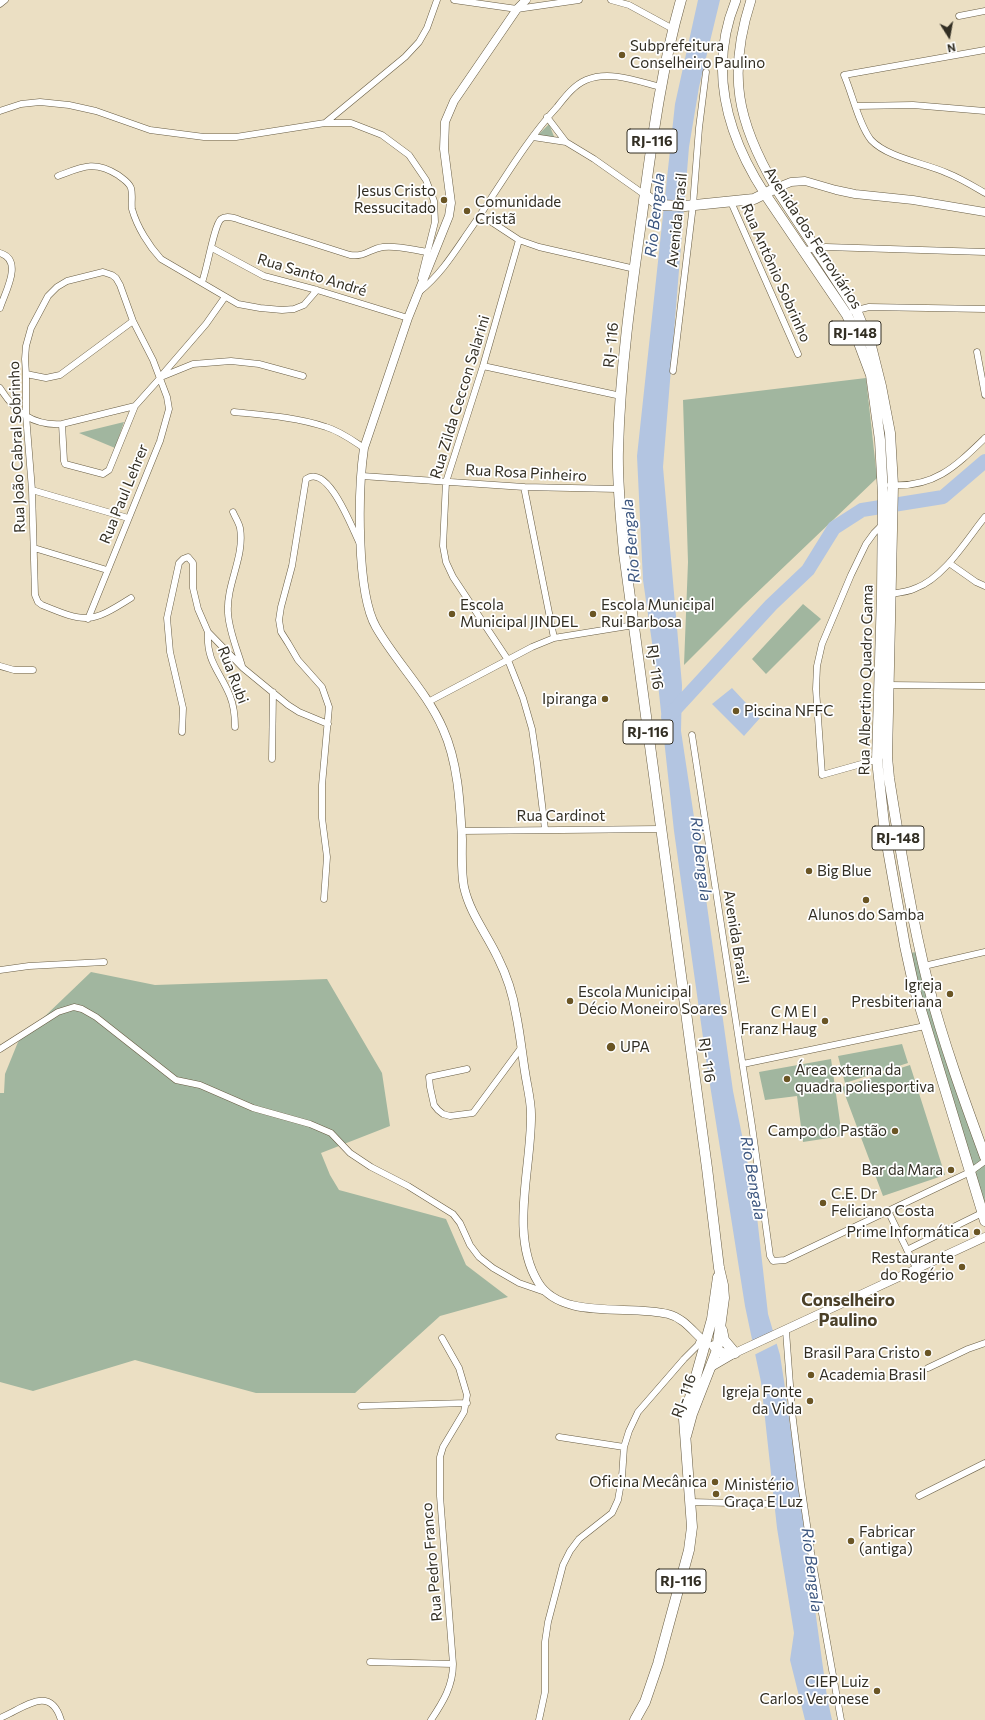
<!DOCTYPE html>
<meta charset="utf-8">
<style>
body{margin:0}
#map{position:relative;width:985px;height:1720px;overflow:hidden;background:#ebdfc3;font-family:Commissioner,sans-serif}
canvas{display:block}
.north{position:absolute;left:929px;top:16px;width:40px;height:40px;-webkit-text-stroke:3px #fff;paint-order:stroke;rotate:169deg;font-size:11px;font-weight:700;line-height:16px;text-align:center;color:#322e23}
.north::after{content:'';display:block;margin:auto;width:14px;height:18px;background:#322e23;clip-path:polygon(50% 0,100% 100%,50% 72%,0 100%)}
</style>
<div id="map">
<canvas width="985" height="1720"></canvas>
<div class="north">N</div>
</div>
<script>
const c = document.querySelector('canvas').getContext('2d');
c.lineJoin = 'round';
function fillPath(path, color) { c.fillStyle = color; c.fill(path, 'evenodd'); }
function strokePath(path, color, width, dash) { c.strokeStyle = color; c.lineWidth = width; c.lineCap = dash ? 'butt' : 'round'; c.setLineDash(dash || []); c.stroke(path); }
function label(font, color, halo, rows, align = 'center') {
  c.font = font + ' Commissioner,sans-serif'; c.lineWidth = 3.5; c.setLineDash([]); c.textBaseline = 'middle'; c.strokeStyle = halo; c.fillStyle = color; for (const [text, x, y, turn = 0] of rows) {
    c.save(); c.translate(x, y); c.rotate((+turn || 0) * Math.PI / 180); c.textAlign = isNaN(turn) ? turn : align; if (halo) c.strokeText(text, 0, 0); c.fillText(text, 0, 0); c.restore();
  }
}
const green = new Path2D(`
 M549 124 555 139 538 135Z
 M866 378 877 478 744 605 684 665 688 562 683 400Z
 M124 422 115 448 79 433Z
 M803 604 821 619 766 674 752 659Z
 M918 952 985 1165V1216L906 953Z
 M91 972 155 985 327 979 382 1073 390 1126 321 1153 330 1175 339 1190 446 1219 466 1265 508 1297 440 1316 355 1393H256L135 1360 33 1391 0 1382V1093H4L5 1074 18 1042Z
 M902 1044 908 1063 845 1083 838 1056Z
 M831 1059 842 1136 803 1142 797 1096 765 1100 759 1072Z
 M910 1065 945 1175 883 1196 842 1087Z`);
const water = new Path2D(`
 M698 0H720L699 87 689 147 663 467 682 685 681 731 702 870 733 1091 755 1199 768 1314 780 1355 784 1381 827 1697 832 1720H805L790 1660 794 1633 777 1528 761 1382 745 1306 707 1066 674 831 658 684 643 580 637 456 675 104Z
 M732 688 760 718 744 736 712 704Z`);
const pier = new Path2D(`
 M776 1334 778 1343 754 1355 751 1343Z`);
const river = new Path2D(`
 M668 717 771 605 808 570 834 528 862 510 943 497 985 461`);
const minor = new Path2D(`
 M454 0 517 9 579 0
 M611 0 629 5 673 29
 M0 4 5 0
 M959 16 985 11
 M985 50 844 75C852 93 859 125 871 140 888 158 925 163 947 173 960 178 973 186 985 193
 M856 106 913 105 985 111
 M0 111 21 104 40 102 69 105 96 111 150 130 204 137H236L325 123 405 57 419 42 427 28 437 0
 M547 117 566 142 594 159 645 195
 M325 123H351L382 135 409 155 426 180 434 201 435 222 421 278
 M533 137 566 142
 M58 176C82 167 94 160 118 175 123 179 129 182 131 188 133 195 131 202 132 209 137 227 149 246 161 259L238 304 260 308 282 310 294 309 304 305 317 290
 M731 202 798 354
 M481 215 519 240 539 247 635 269
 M519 240 483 366 446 482 443 546 446 562 453 577 508 660 523 698 532 729 537 763 545 829
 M212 248 264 276 317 290 408 318
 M805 250 826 247 985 252
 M0 253C24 260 5 292 0 308
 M202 282C207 270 214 225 221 219 226 215 235 218 240 220L350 255C366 257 369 249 383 247 397 245 413 250 427 252
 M419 292C440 275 452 256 467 234 497 192 522 145 557 107 565 97 574 85 586 80 609 70 637 81 660 87
 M853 311 869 307 985 309
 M977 352 985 395
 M483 366 621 396
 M673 371 693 205 699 128 706 72
 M26 374 46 378 60 375 133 321
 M162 375 206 324 225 297
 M0 388C15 412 33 426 62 424L135 406 161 377 193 364 231 361 259 364 303 376
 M234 412C264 415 296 417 326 427 340 431 352 440 364 448
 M62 424 64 461 65 464 103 474 109 470 135 406
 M362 476 524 487 618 489
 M890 485C934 488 955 467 985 438
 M524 487 554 638
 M32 490 128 518
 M233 512C235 517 239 523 240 528 245 557 226 584 228 613 229 631 237 649 242 666
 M34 548 107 570
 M949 563 976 582 985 586
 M889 594C898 593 908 592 916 588 944 578 967 539 985 517
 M88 619 160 441 169 409 167 397 153 360 133 321 120 285 116 278 112 275 103 272 67 281 57 287 48 296 31 328 26 346 25 359 26 374V415L32 490 35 595 38 602 42 605C86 623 90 624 131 598
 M208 632C206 662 220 671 230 696 234 706 235 716 235 727
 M0 666 14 670H33
 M888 685 985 686
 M428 702 532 647 554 638 634 625
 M182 732 183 708 170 652 167 618 179 563 183 559 188 557 193 563V588L198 609 208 632 243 668 288 705 299 712 328 724
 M692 735 752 1126 770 1256 773 1261 785 1260 970 1172 985 1161
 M272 759 273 692
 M879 759 822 775 816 689 817 666 822 644 851 575 866 544 874 533 882 525
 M461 831 661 829
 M324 899 327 857 322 818V785L329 707 322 687 298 660 288 643 281 632 279 620 281 607 292 566 306 479C328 463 352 528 359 542
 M924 966 985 952
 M0 970 29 966 104 962
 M0 1049 58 1012 74 1007 82 1009 96 1017 176 1080 200 1085 253 1108 310 1124 331 1133 350 1153 371 1167 408 1186 453 1214 460 1223 470 1245 479 1257 493 1268 519 1283 545 1292
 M743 1064 925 1026
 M467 1069 429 1077 430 1087 434 1105 438 1110 443 1114 450 1116 473 1113 521 1048
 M888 1211 916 1268
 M907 1250 982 1213
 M786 1331 792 1412 801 1484 811 1552 841 1720
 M928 1368 968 1349 985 1343
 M361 1406 467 1403
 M559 1437 624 1447
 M919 1496 985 1463
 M690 1502 772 1504
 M370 1662 453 1664
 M0 1718C23 1709 50 1683 61 1720
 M431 1720C443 1702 453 1686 453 1664L440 1496V1457L443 1447 464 1412 467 1395 459 1368 442 1338
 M539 1720 545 1692V1642L548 1622 563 1565 570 1551 579 1539 612 1513 618 1500 622 1477 624 1447 629 1431 638 1412 684 1359 698 1345 701 1338`);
const tertiary = new Path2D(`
 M526 0 517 9 454 101 445 122 444 149 451 203 449 216 408 318 364 448C358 489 356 592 376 627 396 662 427 692 443 729 458 762 460 803 462 839 462 854 461 872 464 887 470 914 487 934 498 958 507 976 513 995 516 1014 520 1033 522 1053 525 1072 527 1086 531 1100 531 1114 532 1166 509 1235 538 1282 561 1321 630 1304 668 1314 684 1318 693 1332 705 1342
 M776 188 791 182 805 181 836 190 855 194 913 200 985 212
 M711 1367 735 1353 985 1237`);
const secondary = new Path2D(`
 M736 0C708 68 726 134 765 194
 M751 0C727 74 737 122 776 188`);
const primary = new Path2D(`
 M681 0C661 70 652 142 642 215 631 292 620 371 618 450 617 484 621 518 624 553L707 1168 719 1268 723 1285 724 1298 717 1350 692 1414 686 1436
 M765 194 847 315 856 335 871 375 880 440 883 495 882 594 877 760 885 833 905 946 914 987 985 1221
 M645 195 659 205 685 206 744 200 754 199 776 188 856 310 871 346 881 386 890 433 893 485 887 757 889 778C900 847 911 916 928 984 943 1042 964 1100 985 1157
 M722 1330 724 1340 735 1353
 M714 1346C720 1354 725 1355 735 1353
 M635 1720 645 1702 658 1664 689 1550 692 1527 684 1419 712 1319 718 1277`);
const markers = [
 [622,55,4,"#6a5524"],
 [444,200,4,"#6a5524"],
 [467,211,4,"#6a5524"],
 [452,614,4,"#6a5524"],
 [593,614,4,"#6a5524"],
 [605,699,4,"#6a5524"],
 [736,711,4,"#6a5524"],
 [809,871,4,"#6a5524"],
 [866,900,4,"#6a5524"],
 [950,994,4,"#6a5524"],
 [570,1001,4,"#6a5524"],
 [825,1021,4,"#6a5524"],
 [611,1047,5,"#6a5524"],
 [787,1079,4,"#6a5524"],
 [895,1131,4,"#6a5524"],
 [951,1170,4,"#6a5524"],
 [823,1203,4,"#6a5524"],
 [977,1232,4,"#6a5524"],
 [962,1267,4,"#6a5524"],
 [928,1353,4,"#6a5524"],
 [811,1375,4,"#6a5524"],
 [810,1401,4,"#6a5524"],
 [715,1482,4,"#6a5524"],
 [716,1494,4,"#6a5524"],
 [851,1541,4,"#6a5524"],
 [877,1691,4,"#6a5524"]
];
const shields = [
 [652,141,50],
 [855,333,52],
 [648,732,50],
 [898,838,52],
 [681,1581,50]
];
const shieldNames = [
 ["RJ-116",652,141],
 ["RJ-148",855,333],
 ["RJ-116",648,732],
 ["RJ-148",898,838],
 ["RJ-116",681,1581]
];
const poiNames = [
 ["Subprefeitura",630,46],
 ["Conselheiro Paulino",630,63],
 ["Jesus Cristo",436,191,"right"],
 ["Ressucitado",436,208,"right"],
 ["Comunidade",475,202],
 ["Cristã",475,219],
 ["Escola",460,605],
 ["Municipal JINDEL",460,622],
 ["Escola Municipal",601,605],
 ["Rui Barbosa",601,622],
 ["Ipiranga",597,699,"right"],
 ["Piscina NFFC",744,711],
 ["Big Blue",817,871],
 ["Alunos do Samba",866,915,"center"],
 ["Igreja",942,985,"right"],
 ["Presbiteriana",942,1002,"right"],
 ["Escola Municipal",578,992],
 ["Décio Moneiro Soares",578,1009],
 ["C M E I",817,1012,"right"],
 ["Franz Haug",817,1029,"right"],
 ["UPA",620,1047],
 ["Área externa da",795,1070],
 ["quadra poliesportiva",795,1087],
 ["Campo do Pastão",887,1131,"right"],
 ["Bar da Mara",943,1170,"right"],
 ["C.E. Dr",831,1194],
 ["Feliciano Costa",831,1211],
 ["Prime Informática",969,1232,"right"],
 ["Restaurante",954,1258,"right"],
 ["do Rogério",954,1275,"right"],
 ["Brasil Para Cristo",920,1353,"right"],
 ["Academia Brasil",819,1375],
 ["Igreja Fonte",802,1392,"right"],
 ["da Vida",802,1409,"right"],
 ["Oficina Mecânica",707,1482,"right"],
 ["Ministério",724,1485],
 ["Graça E Luz",724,1502],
 ["Fabricar",859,1532],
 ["(antiga)",859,1549],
 ["CIEP Luiz",869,1682,"right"],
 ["Carlos Veronese",869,1699,"right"]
];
const streetNames = [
 ["Avenida Brasil",677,220,-84],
 ["Avenida dos Ferroviários",813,238,57],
 ["Rua Antônio Sobrinho",776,273,66],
 ["Rua Santo André",312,275,17],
 ["RJ- 116",611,345,-84],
 ["Rua Zilda Ceccon Salarini",460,397,-73],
 ["Rua João Cabral Sobrinho",17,447,-92],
 ["Rua Rosa Pinheiro",526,473,3],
 ["Rua Paul Lehrer",124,494,-68],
 ["RJ- 116",655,667,82],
 ["Rua Rubi",233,675,69],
 ["Rua Albertino Quadro Gama",866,680,-89],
 ["Rua Cardinot",561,816],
 ["Avenida Brasil",736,937,81],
 ["RJ- 116",707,1060,82],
 ["RJ- 116",684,1396,-70],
 ["Rua Pedro Franco",432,1562,-95]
];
const waterNames = [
 ["Rio Bengala",655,215,-84],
 ["Rio Bengala",631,541,-95],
 ["Rio Bengala",701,859,83],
 ["Rio Bengala",753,1178,80],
 ["Rio Bengala",812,1570,83]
];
const quarterNames = [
 ["Conselheiro",848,1300],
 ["Paulino",848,1320]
];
fillPath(green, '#a1b69f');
fillPath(water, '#b3c5e1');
fillPath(pier, '#ebdfc3');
strokePath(river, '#b3c5e1', 14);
strokePath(minor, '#685d44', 7);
strokePath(tertiary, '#685d44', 9);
strokePath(secondary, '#685d44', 10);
strokePath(primary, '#685d44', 11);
strokePath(minor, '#fff', 6);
strokePath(tertiary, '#fff', 8);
strokePath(secondary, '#fff', 9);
strokePath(primary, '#fff', 10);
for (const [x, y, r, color] of markers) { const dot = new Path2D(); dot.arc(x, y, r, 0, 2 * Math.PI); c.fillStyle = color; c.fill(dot); strokePath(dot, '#fff', 1.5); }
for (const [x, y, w] of shields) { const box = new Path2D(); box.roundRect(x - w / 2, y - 12, w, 24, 3); c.fillStyle = '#fff'; c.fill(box); strokePath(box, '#322e23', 1); }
label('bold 14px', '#322e23', null, shieldNames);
label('15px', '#322e23', '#fff', poiNames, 'left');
label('15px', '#322e23', '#fff', streetNames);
label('italic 16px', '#3c567f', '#fff', waterNames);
label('bold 17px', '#4b4028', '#fff', quarterNames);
</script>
